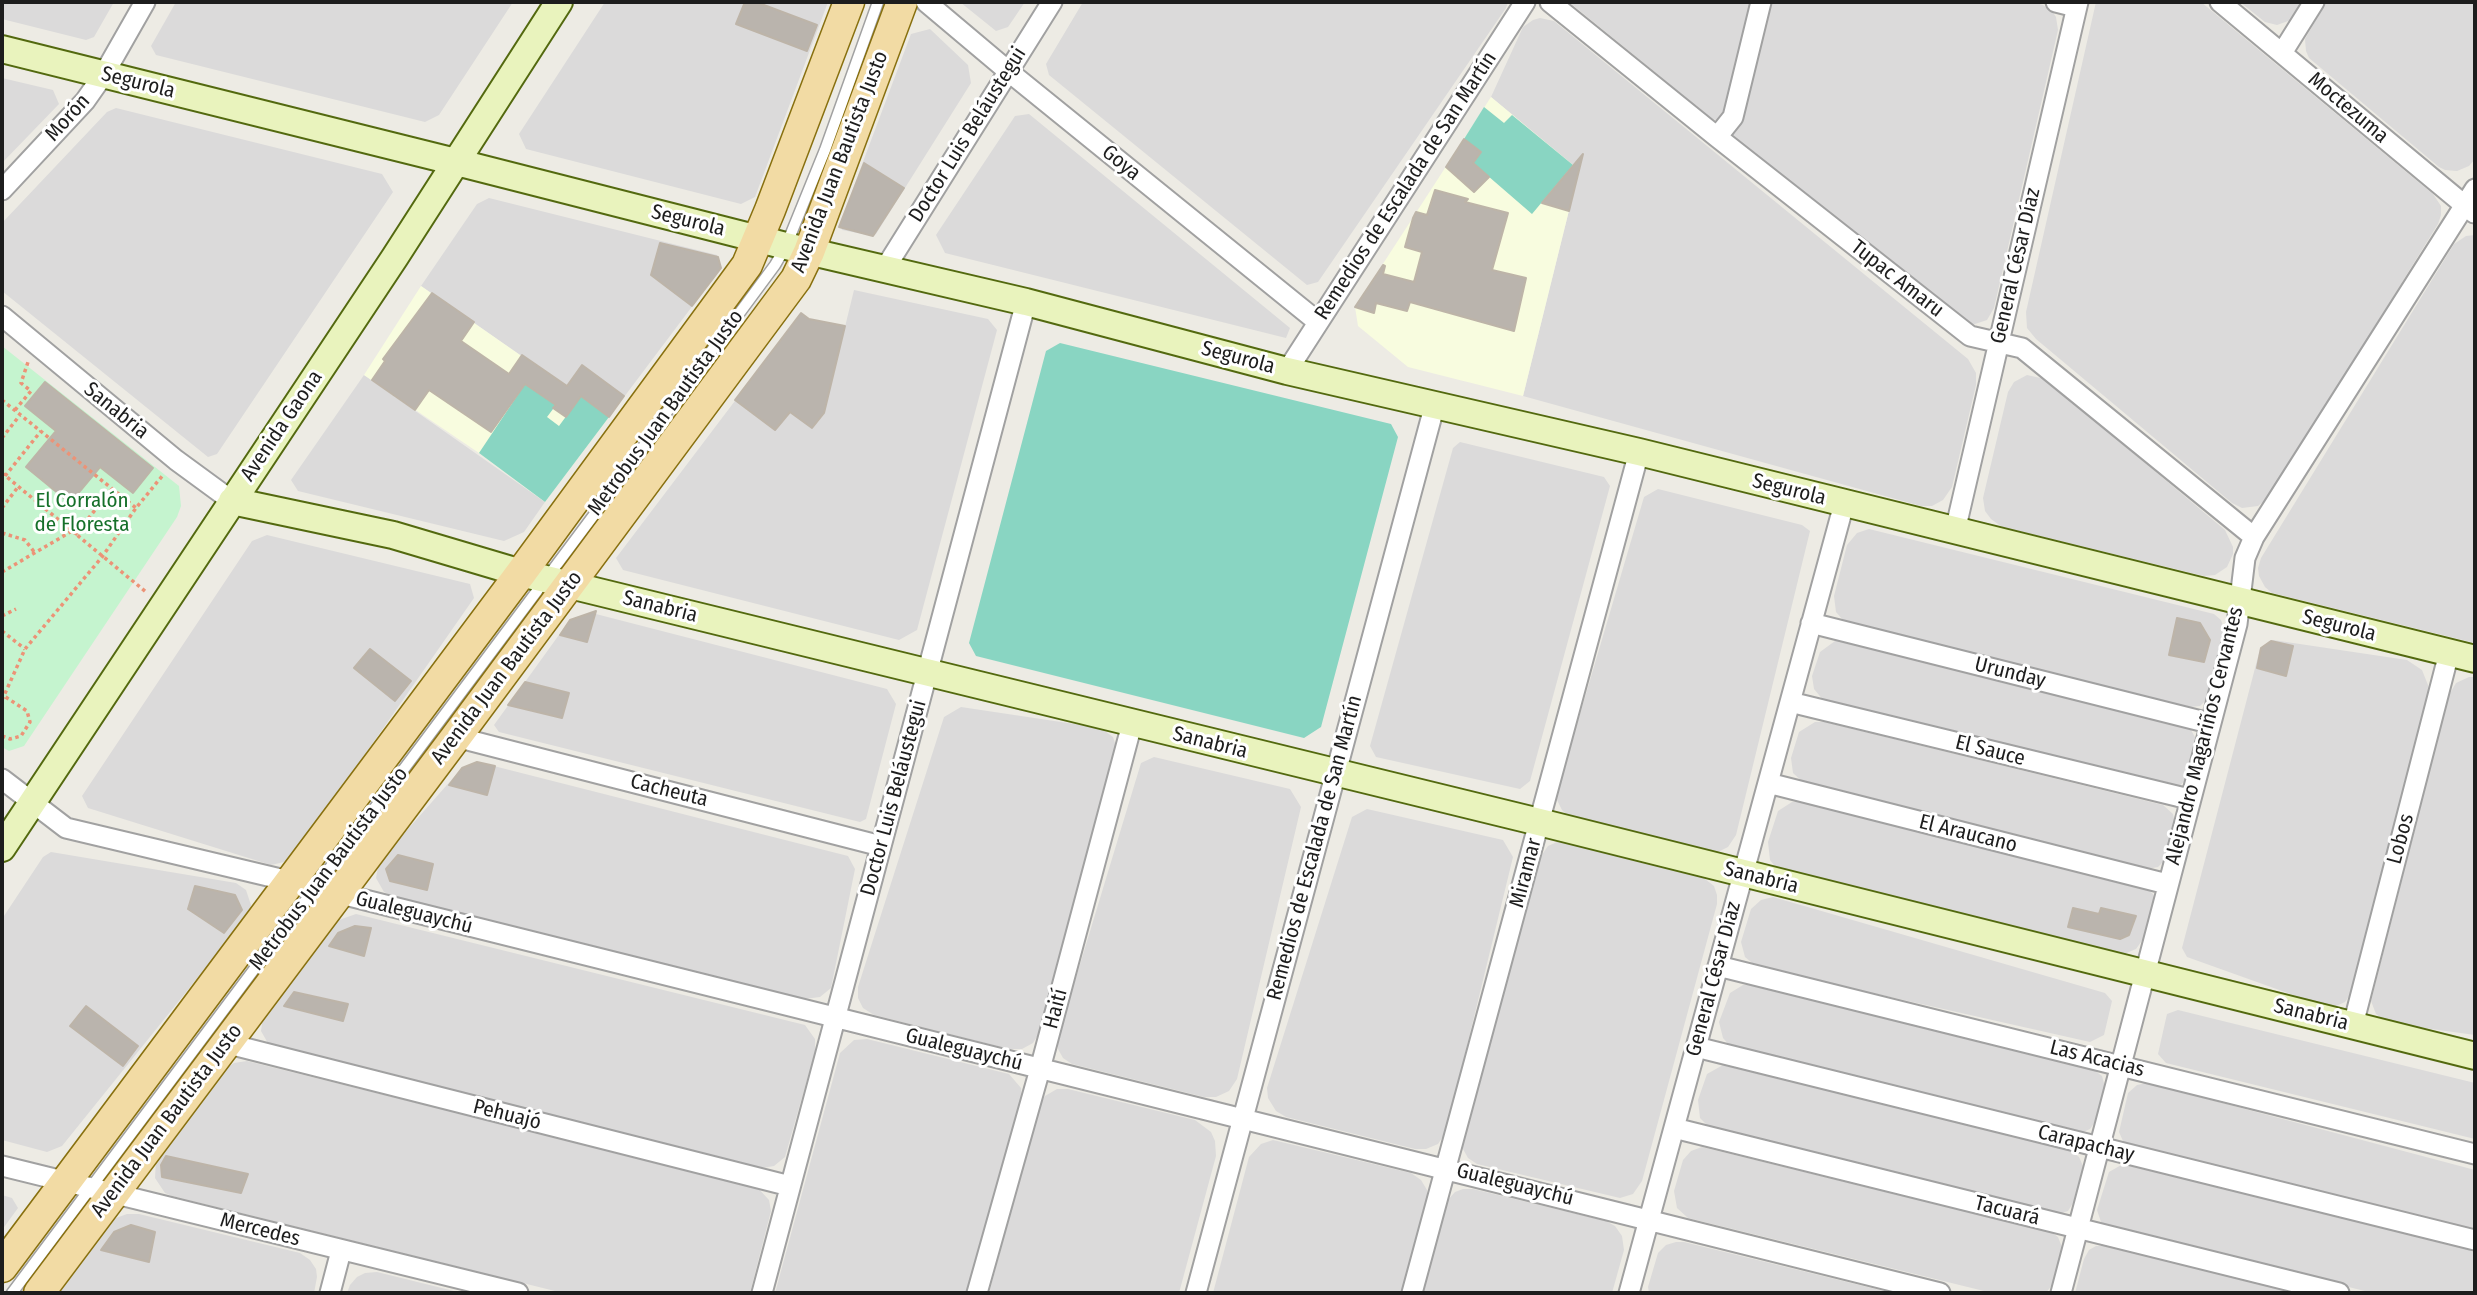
<!DOCTYPE html>
<meta charset="utf-8">
<style>
body{margin:0}
#map{position:relative;width:2477px;height:1295px;overflow:hidden;background:#edebe4;font-family:"Fira Sans Condensed",sans-serif}
canvas{display:block}
.frame{position:absolute;inset:0;border:4px solid #1d1d1d;pointer-events:none}
</style>
<div id="map">
<canvas width="2477" height="1295"></canvas>
<div class="frame"></div>
</div>
<script>
const c = document.querySelector('canvas').getContext('2d');
c.lineJoin = 'round';
function fillPath(path, color) { c.fillStyle = color; c.fill(path, 'evenodd'); }
function strokePath(path, color, width, dash) { c.strokeStyle = color; c.lineWidth = width; c.lineCap = dash ? 'butt' : 'round'; c.setLineDash(dash || []); c.stroke(path); }
function label(font, color, halo, rows, align = 'center') {
  c.font = font + ' "Fira Sans Condensed",sans-serif'; c.lineWidth = 6; c.setLineDash([]); c.textBaseline = 'middle'; c.strokeStyle = halo; c.fillStyle = color; for (const [text, x, y, turn = 0] of rows) {
    c.save(); c.translate(x, y); c.rotate((+turn || 0) * Math.PI / 180); c.textAlign = isNaN(turn) ? turn : align; if (halo) c.strokeText(text, 0, 0); c.fillText(text, 0, 0); c.restore();
  }
}
const residential = new Path2D(`
 M2 2H114L94 37 86 40 2 19Z
 M176 2H513L439 115 425 122 156 55 151 46Z
 M605 2H828L755 197 741 204 526 149 519 134Z
 M960 2H1025L1008 27 996 31Z
 M1083 2H1508L1506 8 1318 282 1307 285 1049 75 1046 64Z
 M1569 2H1757L1730 115 1720 121 1712 119Z
 M1765 2H2033L2043 5 2052 11 2056 17 2058 30 1994 308 1987 320 1972 325 1961 322 1731 134Z
 M2096 2H2201L2433 194 2441 206V215L2438 224 2270 496 2258 506 2242 508 2232 503 2036 339 2027 328 2026 312Z
 M2240 2H2304L2291 20 2277 25 2265 22Z
 M2326 2H2475V159L2469 166 2457 171 2445 170 2439 167 2309 58 2306 51 2305 39Z
 M1540 18 1554 21 1968 359 1976 373V385L1952 487 1943 500 1932 506H1921L1523 396 1579 170 1491 97 1523 27 1533 20Z
 M930 29 968 65 971 83 876 234 873 236 842 230 840 223 911 34Z
 M2 78 53 90 59 104 2 163Z
 M116 108 382 174 393 192 217 454 208 457 2 291V223L107 112Z
 M1029 114 1290 328 1286 338 945 253 936 235 1015 116Z
 M489 198 717 255 721 268 609 417 421 286 477 204Z
 M2475 235V643L2272 593 2265 587 2259 576 2258 568 2261 558 2454 244 2466 236Z
 M854 290 988 319 997 330 917 630 899 640 623 570 616 558 750 381 812 428 824 413Z
 M364 375 545 502 524 532 504 541 298 491 291 480Z
 M2027 375 2045 379 2225 530 2233 547V554L2227 567 2215 575 2204 576 2002 527 1991 519 1985 511 1983 498 2008 392 2014 382Z
 M1460 442 1604 477 1610 486 1530 781 1520 789 1376 757 1370 746 1453 448Z
 M1658 489 1802 525 1810 531 1736 835 1728 847 1718 852 1712 853 1570 818 1562 810 1557 800V792L1644 497Z
 M1869 529 2214 614 2221 620 2226 634 2209 697 2200 706 2190 707 1843 620 1836 612 1834 596 1847 545 1857 533Z
 M267 535 470 584 474 598 297 852 284 862 271 865 88 808 82 796 252 541Z
 M592 613 887 689 896 704 866 819 860 822 499 732 494 725 569 621Z
 M2273 640 2407 660 2422 670 2430 690 2353 991 2345 1002 2334 1007 2324 1006 2187 957 2182 948 2260 649Z
 M1835 641H1847L2190 728 2197 741 2187 779 2177 788 1824 701 1814 689 1812 676 1820 652Z
 M2469 677H2475V1035L2388 1023 2376 1014 2371 1001 2449 695 2456 683Z
 M961 707 1101 728 1113 737 1116 746 1040 1032 1033 1043 1022 1049H1009L874 1015 863 1008 858 998V987L944 717Z
 M1815 722H1825L2163 805 2173 814 2175 824 2165 860 2158 867 2147 869 1805 784 1793 773 1791 758 1799 732Z
 M1154 757 1290 789 1301 807 1237 1079 1229 1091 1216 1097H1204L1072 1064 1063 1058 1058 1049V1037L1141 763Z
 M478 762 848 856 855 869 831 988 820 997 804 999 392 896 384 892 376 878 379 862 461 769Z
 M1792 802H1802L2144 886 2153 894 2155 900 2146 935 2136 949 2124 954 2115 955 1777 869 1770 860 1768 842 1778 811Z
 M1367 809 1503 840 1513 857 1446 1132 1438 1144 1426 1149H1415L1286 1117 1276 1111 1268 1098 1267 1088 1352 817Z
 M1557 842H1565L1701 876 1714 886 1717 895V904L1642 1181 1633 1194 1620 1198 1477 1164 1468 1158 1463 1149V1140L1539 859 1548 846Z
 M51 852 236 883 246 890 251 905 249 914 62 1146 47 1152 2 1140V919L43 857Z
 M1773 897 2105 993 2112 1001 2104 1035 2090 1042 1757 967 1745 957 1741 942 1751 909 1761 900Z
 M356 914 805 1025 815 1039V1052L785 1157 774 1166 762 1168 269 1045 261 1031 263 1017 336 921Z
 M1743 985H1753L2094 1070 2102 1076 2105 1087 2095 1122 2090 1129 2081 1133 1730 1046 1723 1038 1719 1022 1730 993Z
 M2178 1010 2475 1083V1139L2166 1063 2158 1054 2167 1014Z
 M867 1039 1009 1074 1021 1088 1022 1098 969 1293H775L840 1053 854 1040Z
 M247 1061 757 1187 769 1200 771 1211 750 1293H563L172 1196 165 1193 155 1178 156 1160 222 1071 234 1063Z
 M1723 1065 2070 1150 2079 1157 2083 1166 2075 1200 2068 1211 2059 1214 1709 1127 1700 1118 1698 1100 1707 1074Z
 M2147 1083 2475 1170V1232L2129 1146 2123 1141 2119 1132 2128 1093 2137 1085Z
 M1057 1089H1068L1195 1120 1211 1132 1215 1141 1216 1156 1179 1293H989L1039 1106 1045 1096Z
 M1273 1140 1411 1173 1421 1180 1427 1190V1200L1402 1293H1213L1249 1157 1261 1144Z
 M1702 1147 2051 1232 2058 1237 2062 1247 2052 1285 2046 1293H1992L1688 1218 1677 1208 1674 1191 1683 1160 1691 1151Z
 M2123 1164 2467 1249 2475 1253V1293H2373L2108 1228 2101 1222 2097 1210 2109 1172Z
 M1463 1189H1473L1606 1221 1615 1226 1622 1236 1624 1250 1612 1293H1421L1446 1202 1455 1192Z
 M2 1195 12 1198 18 1208 2 1230Z
 M127 1214H139L300 1253 310 1260 316 1269 317 1277 314 1293H57L108 1225 116 1218Z
 M1676 1242H1684L1892 1293H1649L1648 1287 1658 1253 1666 1245Z
 M2096 1246H2108L2297 1293H2075L2084 1259 2089 1250Z
 M377 1272 462 1293H347L350 1285 357 1277 365 1273Z`);
const education = new Path2D(`
 M1491 97 1579 170 1523 396 1408 367 1358 326 1355 307Z
 M421 286 609 417 545 502 479 453 364 375Z`);
const park = new Path2D(`
 M2 346 179 486 181 506 177 517 24 746 9 751 2 747Z`);
const pitch = new Path2D(`
 M1484 107 1504 123 1512 115 1573 165 1532 214 1473 163 1480 152 1464 139Z
 M1060 343 1391 424 1398 437 1321 727 1304 738 976 656 969 643 1046 351Z
 M525 384 556 405 547 417 559 426 581 396 609 417 545 502 479 453Z`);
const building = new Path2D(`
 M745 2H756L817 25 807 51 736 24Z
 M1464 139 1481 152 1473 163 1489 177 1474 192 1446 167Z
 M1583 154 1569 211 1542 203Z
 M864 163 904 188 873 236 839 227Z
 M1435 190 1468 199 1465 202 1508 213 1492 270 1526 278 1514 331 1410 302 1407 311 1376 303 1374 313 1355 307 1383 265 1385 266 1383 274 1414 282 1422 252 1405 247 1413 218 1416 212 1427 215Z
 M660 243 718 257 721 268 692 306 651 275Z
 M432 293 474 322 461 341 509 374 522 355 567 386 582 365 624 396 609 417 581 396 566 417 553 408 556 405 525 384 491 432 429 390 415 410 372 380 385 361 383 359Z
 M801 313 809 319 845 326 824 413 812 428 790 412 775 430 735 400Z
 M45 382 153 468 133 493 100 467 70 503 26 467 56 431 25 406Z
 M596 611 587 642 560 635 570 620Z
 M2177 618 2200 623 2210 640 2204 662 2169 655Z
 M2271 641 2293 646 2286 676 2257 668 2261 648Z
 M370 649 411 681 395 701 354 668Z
 M525 682 569 693 562 718 508 705Z
 M477 762 495 766 487 795 449 785 462 768Z
 M398 855 433 864 427 890 390 881 386 869Z
 M195 886 235 895 242 910 224 933 188 909Z
 M2073 908 2099 914 2101 908 2136 916 2129 935 2120 939 2068 927Z
 M355 926 371 928 364 956 329 946 338 933Z
 M294 992 348 1004 343 1021 284 1006Z
 M86 1006 138 1046 123 1066 70 1026Z
 M166 1156 248 1174 241 1193 162 1177 161 1165Z
 M131 1225 155 1232 149 1262 101 1250 114 1232Z`);
const path = new Path2D(`
 M2 400 136 508
 M15 410 31 391 21 383 28 362
 M2 438 20 415
 M2 473 146 592
 M5 476 41 431
 M2 508 18 487
 M2 533 25 540 35 553
 M75 535 112 489
 M2 572 72 531
 M2 616 16 609
 M2 631 25 649
 M2 700 25 649 102 557 136 508 163 475
 M2 736 10 739 21 736 30 722 27 711 4 696`);
const lane = new Path2D(`
 M12 1293 626 472 673 403 775 265 786 246 825 150 878 2`);
const street = new Path2D(`
 M926 2 1008 71 1318 322
 M1550 2 1717 137 1970 336 2022 348 2254 537
 M2056 2 2076 7
 M2220 2 2474 213
 M2282 53 2314 2
 M1717 137 1733 117 1761 2
 M2 190 85 101 104 74 145 2
 M884 270 1052 2
 M2 316 176 460 232 501
 M1287 371 1525 2
 M1955 531 2078 2
 M1811 623 2209 723
 M1790 702 2189 799
 M456 737 881 846
 M2 779 66 828 289 881 1940 1293
 M1768 783 2167 884
 M1718 966 2475 1154
 M2353 1025 2449 653
 M225 1043 790 1186
 M1696 1047 2475 1240
 M1674 1128 2339 1293
 M2 1166 518 1293
 M330 1293 341 1251
 M762 1293 1026 302
 M977 1293 1040 1069 1132 724
 M1196 1293 1435 404
 M1412 1293 1639 452
 M1629 1293 1844 504
 M2061 1293 2237 624 2245 558 2254 537 2475 189`);
const secondary = new Path2D(`
 M2 49 456 162 786 246 1026 302 1287 371 1639 452 2475 659
 M232 501 393 535 521 573 1539 822 2475 1056
 M2 848 395 257 559 2`);
const primary = new Path2D(`
 M2 1267 521 573 747 265 770 210 849 2
 M39 1293 456 737 796 279 809 252 902 2`);
const streetNames = [
 ["Segurola",138,83,14],
 ["Moctezuma",2348,108,40],
 ["Morón",68,118,-48],
 ["Doctor Luis Beláustegui",968,135,-58],
 ["Avenida Juan Bautista Justo",840,162,-69],
 ["Goya",1121,163,39],
 ["Remedios de Escalada de San Martín",1406,186,-57],
 ["Segurola",688,221,14],
 ["General César Díaz",2016,266,-77],
 ["Tupac Amaru",1897,279,38],
 ["Segurola",1238,358,15],
 ["Sanabria",116,411,39],
 ["Metrobus Juan Bautista Justo",666,413,-54],
 ["Avenida Gaona",282,426,-56],
 ["Segurola",1789,490,14],
 ["Sanabria",660,607,14],
 ["Segurola",2339,626,14],
 ["Avenida Juan Bautista Justo",507,668,-53],
 ["Urunday",2010,673,14],
 ["Alejandro Magariños Cervantes",2205,736,-76],
 ["Sanabria",1210,743,14],
 ["El Sauce",1990,751,14],
 ["Cacheuta",669,791,14],
 ["Doctor Luis Beláustegui",894,798,-75],
 ["El Araucano",1968,834,14],
 ["Lobos",2401,839,-75],
 ["Remedios de Escalada de San Martín",1315,848,-75],
 ["Metrobus Juan Bautista Justo",329,869,-53],
 ["Miramar",1526,873,-75],
 ["Sanabria",1761,878,14],
 ["Gualeguaychú",414,913,14],
 ["General César Díaz",1714,979,-75],
 ["Haití",1056,1009,-75],
 ["Sanabria",2311,1015,14],
 ["Gualeguaychú",964,1050,14],
 ["Las Acacias",2097,1059,14],
 ["Pehuajó",507,1115,14],
 ["Avenida Juan Bautista Justo",167,1121,-53],
 ["Carapachay",2086,1144,14],
 ["Gualeguaychú",1515,1185,14],
 ["Tacuará",2007,1211,14],
 ["Mercedes",260,1230,14]
];
const parkNames = [
 ["El Corralón",82,501],
 ["de Floresta",82,525]
];
fillPath(residential, '#dbdada');
fillPath(education, '#f8fcdf');
fillPath(park, '#c5f4cf');
fillPath(pitch, '#89d5c2');
fillPath(building, '#bab4ad');
strokePath(building, '#bdb4a8', 2);
strokePath(lane, '#a1a1a1', 13);
strokePath(street, '#a1a1a1', 23);
strokePath(secondary, '#53690f', 30);
strokePath(primary, '#88700f', 33);
strokePath(path, '#ec9377', 3.5, [3.5, 3.5]);
strokePath(lane, '#fff', 10);
strokePath(street, '#fff', 19);
strokePath(secondary, '#e9f3bd', 26);
strokePath(primary, '#f2dba4', 30);
label('21px', '#1d1d1d', '#fff', streetNames);
label('21px', '#16702a', '#fff', parkNames);
</script>
